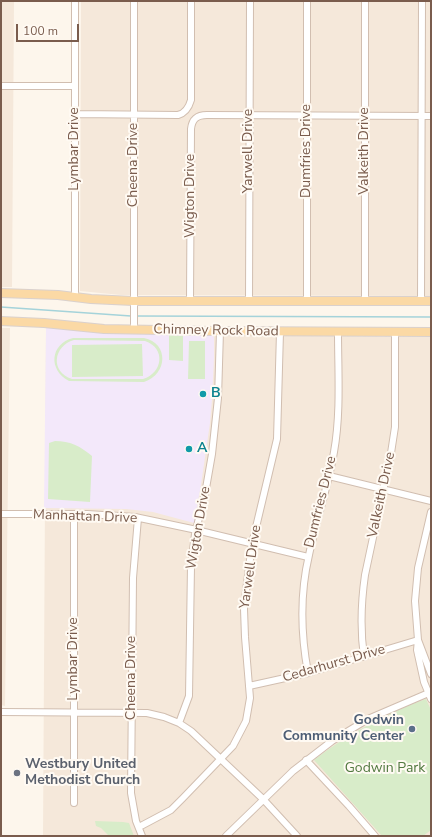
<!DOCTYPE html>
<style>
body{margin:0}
#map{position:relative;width:432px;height:837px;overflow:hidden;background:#fdf6ec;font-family:"Nunito Sans",sans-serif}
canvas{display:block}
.frame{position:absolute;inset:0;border:2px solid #7a5c4d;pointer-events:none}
.scale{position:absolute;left:16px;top:24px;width:63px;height:18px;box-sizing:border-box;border:2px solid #7a5c4d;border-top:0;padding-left:5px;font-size:12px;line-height:14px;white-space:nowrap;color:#7a5c4d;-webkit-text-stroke:3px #fffaf3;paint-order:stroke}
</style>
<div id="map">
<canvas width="432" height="837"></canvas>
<div class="frame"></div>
<div class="scale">100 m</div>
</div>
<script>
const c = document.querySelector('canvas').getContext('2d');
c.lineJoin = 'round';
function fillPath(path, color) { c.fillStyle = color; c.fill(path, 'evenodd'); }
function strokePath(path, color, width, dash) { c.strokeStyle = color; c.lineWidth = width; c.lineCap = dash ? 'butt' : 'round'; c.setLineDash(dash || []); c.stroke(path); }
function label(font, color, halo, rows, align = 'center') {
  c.font = font + ' "Nunito Sans",sans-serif'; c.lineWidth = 4; c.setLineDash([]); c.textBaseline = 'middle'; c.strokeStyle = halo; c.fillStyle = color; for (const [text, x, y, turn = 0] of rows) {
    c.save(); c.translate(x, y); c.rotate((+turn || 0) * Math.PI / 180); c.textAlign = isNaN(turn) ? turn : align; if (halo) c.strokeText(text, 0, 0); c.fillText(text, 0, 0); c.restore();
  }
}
const residential = new Path2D(`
 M1 1H14L12 287H1Z
 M81 1H431V296L121 295 80 291Z
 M1 328H10L5 706 1 705Z
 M46 330 137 334 431 337V836H43Z`);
const education = new Path2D(`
 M46 327 98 333 212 335 214 337V358L212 400 210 423 201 485 194 523 153 512 126 509 44 508Z`);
const green = new Path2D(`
 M169 335 183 336V361L169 360Z
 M73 338H144C169 343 168 374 144 382L69 381C48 370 50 344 73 338ZM74 340 145 341C166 348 163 373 143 379H72C50 372 53 346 74 340Z
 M189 341H205V379H188Z
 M142 344 143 376 72 377V345Z
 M55 441C70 441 80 446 92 456L90 502 48 499 49 443Z
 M426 699 431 710V830L423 836H382L314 760C348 734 385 714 426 699Z
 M95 821 123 822 129 823 134 836H109L101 828 96 826Z`);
const stream = new Path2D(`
 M1 307 131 316
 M135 316 431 317`);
const minor = new Path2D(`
 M134 1V330
 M307 1V301
 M1 86H75
 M75 114 178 115C186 113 189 107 191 100V1
 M75 297V1
 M190 301 191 129C192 119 197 115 207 115L431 116
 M249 301 250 1
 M421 301 422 1
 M365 302V1
 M329 476 431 501
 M431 512 418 568 415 601 418 640 417 650 424 682 431 699
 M1 514H87L135 517 192 529 308 557
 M138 518 133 578 131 793 136 821 142 836
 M418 640 431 674
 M364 657C360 629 361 603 365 575L391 453 395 427V332
 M308 673C301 635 300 593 309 555 316 521 328 487 334 452 341 413 338 371 338 332
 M249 686 308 673 418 640
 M1 712 147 713 164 717 179 723 191 731 263 799 297 836
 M179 723 189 696 191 566 195 534 205 494 212 454 218 398 220 331
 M306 760 349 806 375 836
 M74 803V514
 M139 827 171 810 183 798 233 746 246 721 250 698 245 637 244 609 246 591 252 544 277 439 280 332
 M226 836 293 771 332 741 368 719 431 692`);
const major = new Path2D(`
 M1 293 58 295 91 299 133 301H431
 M1 321 44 323 104 329 215 331 431 332`);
const markers = [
 [203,394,4,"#0f9aa8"],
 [189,449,4,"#0f9aa8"],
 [412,729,4,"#5c6f8a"],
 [17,773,4,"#6b7280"]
];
const streetNames = [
 ["Lymbar Drive",75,149,-90],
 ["Yarwell Drive",249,151,-90],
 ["Dumfries Drive",307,151,-90],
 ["Valkeith Drive",365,151,-90],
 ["Cheena Drive",134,165,-90],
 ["Wigton Drive",191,196,-90],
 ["Chimney Rock Road",216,331,1],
 ["Valkeith Drive",382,495,-78],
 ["Dumfries Drive",321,502,-76],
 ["Manhattan Drive",85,517,2],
 ["Wigton Drive",199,528,-80],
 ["Yarwell Drive",251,567,-82],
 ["Lymbar Drive",74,659,-90],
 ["Cedarhurst Drive",334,664,-16],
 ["Cheena Drive",132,678,-90]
];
const cultureNames = [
 ["B",211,394],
 ["A",197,449]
];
const serviceNames = [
 ["Godwin",404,721],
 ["Community Center",404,737]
];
const worshipNames = [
 ["Westbury United",25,765],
 ["Methodist Church",25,781]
];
const parkNames = [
 ["Godwin Park",385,769]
];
fillPath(residential, '#f5e8da');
fillPath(education, '#f3e8fa');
fillPath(green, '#d8ecc9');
strokePath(stream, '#a5d3da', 1.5);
strokePath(minor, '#d1beb0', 8);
strokePath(major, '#dad1cd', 10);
strokePath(minor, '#fff', 6);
strokePath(major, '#fbd9a5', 8);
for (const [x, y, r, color] of markers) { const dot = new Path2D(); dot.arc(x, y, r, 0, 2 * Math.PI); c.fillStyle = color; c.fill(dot); strokePath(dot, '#fffaf3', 1.5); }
label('14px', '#7a5c4d', '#fffaf3', streetNames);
label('bold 14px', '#0d838f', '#fffaf3', cultureNames, 'left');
label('bold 14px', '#4e5e75', '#fffaf3', serviceNames, 'right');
label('bold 14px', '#5b616d', '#fffaf3', worshipNames, 'left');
label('14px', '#537a41', '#fffaf3', parkNames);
</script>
